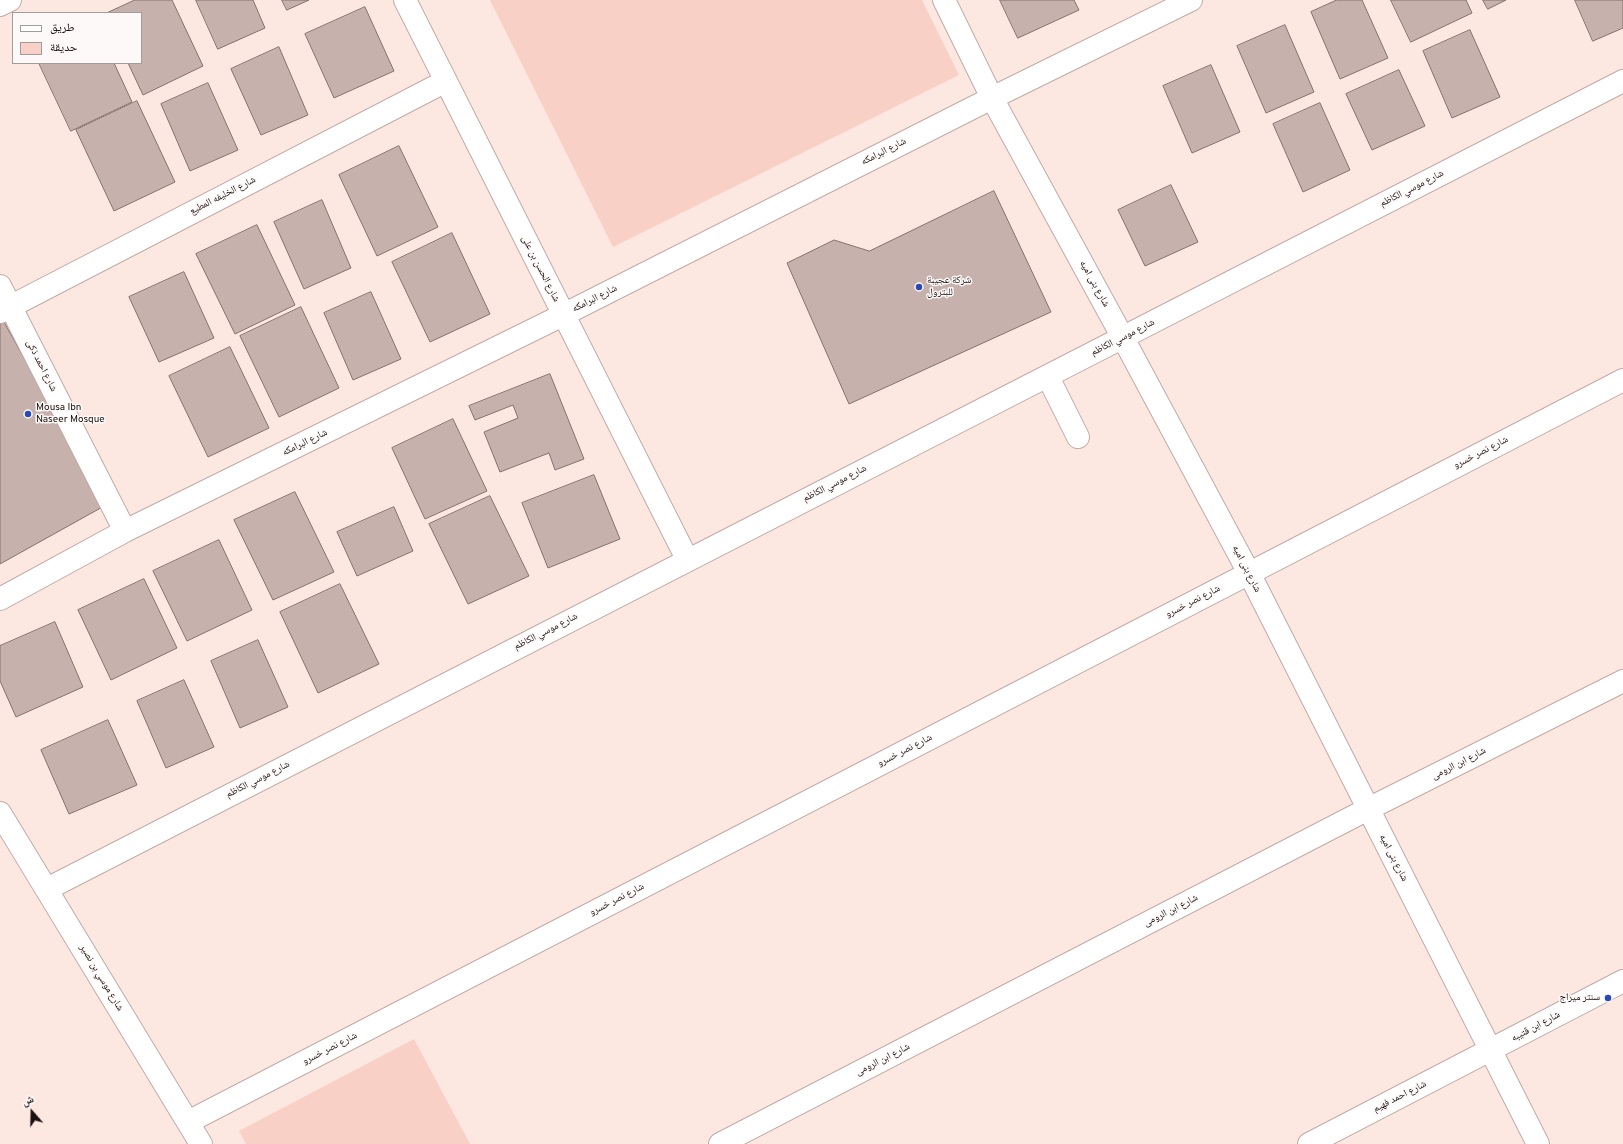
<!DOCTYPE html>
<meta charset="utf-8">
<style>
body{margin:0}
#map{position:relative;width:1623px;height:1144px;overflow:hidden;background:#fde7e1;font-family:Overpass,"Noto Naskh Arabic",sans-serif}
canvas{display:block}
.legend{position:absolute;left:12px;top:12px;width:130px;height:52px;box-sizing:border-box;background:#fdf9f8;border:1px solid #a29d9c;margin:0;padding:5px 7px;list-style:none;font-size:12px;color:#1a1211}
.legend li{display:flex;align-items:center;gap:8px;height:20px}
.legend b{width:20px;border:1px solid #a29d9c}
.north{position:absolute;left:12px;top:1092px;width:40px;height:40px;-webkit-text-stroke:3px #fdf9f8;paint-order:stroke;rotate:340deg;font-size:11px;font-weight:700;line-height:16px;text-align:center;color:#1a1211}
.north::after{content:'';display:block;margin:auto;width:14px;height:18px;background:#1a1211;clip-path:polygon(50% 0,100% 100%,50% 72%,0 100%)}
</style>
<div id="map">
<canvas width="1623" height="1144"></canvas>
<ul class="legend">
<li><b style="height:5px;background:#fff"></b>طريق</li>
<li><b style="height:11px;background:#f9d0c6"></b>حديقة</li>
</ul>
<div class="north">ش</div>
</div>
<script>
const c = document.querySelector('canvas').getContext('2d');
c.lineJoin = 'round';
function fillPath(path, color) { c.fillStyle = color; c.fill(path, 'evenodd'); }
function strokePath(path, color, width, dash) { c.strokeStyle = color; c.lineWidth = width; c.lineCap = dash ? 'butt' : 'round'; c.setLineDash(dash || []); c.stroke(path); }
function label(font, color, halo, rows, align = 'center') {
  c.font = font + ' Overpass,"Noto Naskh Arabic",sans-serif'; c.lineWidth = 3; c.setLineDash([]); c.textBaseline = 'middle'; c.strokeStyle = halo; c.fillStyle = color; for (const [text, x, y, turn = 0] of rows) {
    c.save(); c.translate(x, y); c.rotate((+turn || 0) * Math.PI / 180); c.textAlign = isNaN(turn) ? turn : align; if (halo) c.strokeText(text, 0, 0); c.fillText(text, 0, 0); c.restore();
  }
}
const green = new Path2D(`
 M490 0H922L959 75 613 247Z
 M414 1039 470 1144H246L239 1131Z`);
const building = new Path2D(`
 M135 0H172L203 66 143 95 128 63H141V13H107Z
 M196 0H253L265 28 218 49Z
 M282 0H309L287 10Z
 M1000 0H1074L1079 10 1018 38Z
 M1337 0H1362L1388 58 1340 79 1311 12Z
 M1391 0H1466L1472 13 1411 42Z
 M1483 0H1506L1488 9Z
 M1575 0H1623V28L1593 41Z
 M365 7 394 71 334 98 305 34Z
 M1285 25 1314 92 1266 113 1237 46Z
 M1470 30 1500 97 1452 118 1423 51Z
 M279 47 308 115 261 135 231 69Z
 M39 63H114L132 102 71 131Z
 M1211 65 1240 132 1192 153 1163 86Z
 M1399 70 1425 126 1372 150 1346 94Z
 M208 83 238 150 190 171 161 104Z
 M137 101 175 182 114 211 76 130Z
 M1320 103 1350 170 1303 192 1273 124Z
 M399 146 438 227 377 256 339 175Z
 M1171 185 1198 242 1145 266 1118 210Z
 M994 191 1051 312 849 404 787 263 834 240 869 251Z
 M322 200 351 268 304 289 274 222Z
 M257 225 295 305 235 334 196 254Z
 M452 233 490 314 430 342 392 262Z
 M184 272 214 338 159 362 129 297Z
 M371 292 401 359 353 380 324 313Z
 M301 307 339 388 279 417 240 336Z
 M4 322 106 505 0 564V324Z
 M230 347 269 428 208 457 169 376Z
 M550 374 584 459 555 470 549 453 500 472 484 432 518 418 513 405 475 420 469 406Z
 M453 419 487 491 425 519 392 448Z
 M594 475 620 539 548 568 522 503Z
 M295 492 334 572 273 600 234 520Z
 M490 496 529 576 468 604 429 524Z
 M394 507 413 551 357 576 337 532Z
 M219 540 252 610 187 641 153 571Z
 M144 579 177 648 111 680 78 610Z
 M340 584 379 664 318 693 280 612Z
 M55 622 83 687 16 717 0 681V646Z
 M258 640 288 707 240 728 211 661Z
 M184 680 214 747 166 768 137 701Z
 M108 720 137 785 69 814 41 750Z`);
const minor = new Path2D(`
 M405 0 687 559
 M944 0 992 98 1123 338 1249 573 1538 1144
 M0 5 10 0
 M0 286 125 531
 M0 312 446 81
 M1048 377 1078 437
 M0 599 125 531 563 315 992 98 1191 0
 M0 813 201 1144
 M47 889C572 618 1098 351 1623 81
 M188 1122 1623 380
 M720 1144 1368 809 1623 681
 M1309 1144 1623 981`);
const markers = [
 [919,287,4,"#2a49b9"],
 [28,414,4,"#2a49b9"],
 [1608,998,4,"#2a49b9"]
];
const streetNames = [
 ["شارع البرامكه",884,152,-27],
 ["شارع موسي الكاظم",1412,189,-27],
 ["شارع الخليفه المطيع",223,196,-27],
 ["شارع الحسن بن على",540,269,63],
 ["شارع بنى اميه",1094,284,61],
 ["شارع البرامكه",595,299,-27],
 ["شارع موسي الكاظم",1123,338,-27],
 ["شارع احمد ذكى",41,366,63],
 ["شارع البرامكه",305,443,-26],
 ["شارع نصر خسرو",1481,453,-27],
 ["شارع موسي الكاظم",835,484,-27],
 ["شارع بنى اميه",1246,569,63],
 ["شارع نصر خسرو",1193,602,-27],
 ["شارع موسي الكاظم",546,632,-27],
 ["شارع نصر خسرو",905,751,-27],
 ["شارع ابن الرومى",1459,764,-27],
 ["شارع موسي الكاظم",258,780,-27],
 ["شارع بنى اميه",1393,858,63],
 ["شارع نصر خسرو",617,900,-27],
 ["شارع ابن الرومى",1171,911,-27],
 ["شارع موسي بن نصير",101,978,59],
 ["شارع ابن قتيبه",1536,1027,-28],
 ["شارع نصر خسرو",330,1049,-27],
 ["شارع ابن الرومى",883,1060,-27],
 ["شارع احمد فهيم",1400,1097,-27]
];
const poiNames = [
 ["شركة عجيبة",927,281],
 ["للبترول",927,293],
 ["Mousa Ibn",36,408],
 ["Naseer Mosque",36,420],
 ["سنتر ميراج",1600,998,"right"]
];
fillPath(green, '#f9d0c6');
fillPath(building, '#c6b1ac');
strokePath(building, '#85716d', 1);
strokePath(minor, '#c0aba6', 24);
strokePath(minor, '#fff', 22);
for (const [x, y, r, color] of markers) { const dot = new Path2D(); dot.arc(x, y, r, 0, 2 * Math.PI); c.fillStyle = color; c.fill(dot); strokePath(dot, '#fdf9f8', 1.5); }
label('10px', '#1a1211', '#fdf9f8', streetNames);
label('10px', '#1a1211', '#fdf9f8', poiNames, 'left');
</script>
